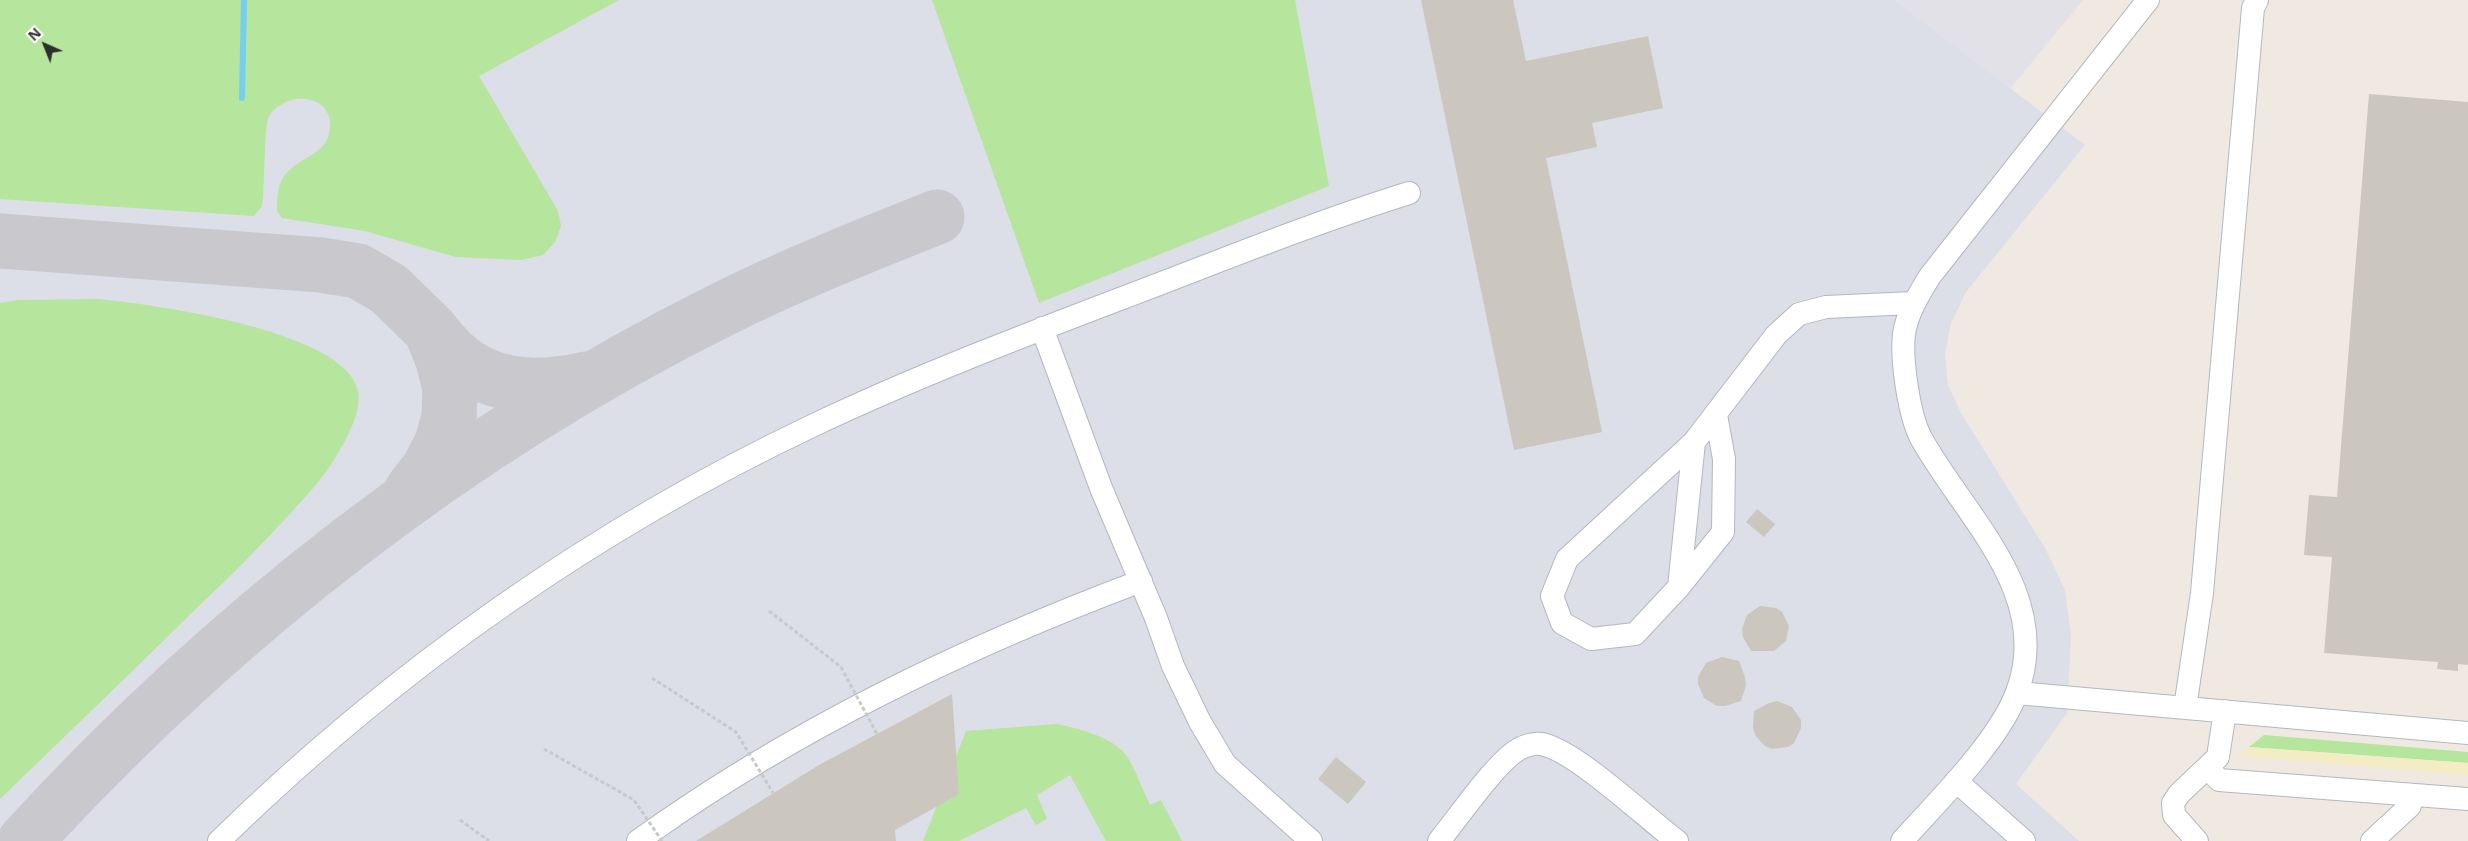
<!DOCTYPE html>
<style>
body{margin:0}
#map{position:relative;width:2468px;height:841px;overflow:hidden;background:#efe9e1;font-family:"Noto Sans",sans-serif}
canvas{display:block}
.north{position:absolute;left:20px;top:20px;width:50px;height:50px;-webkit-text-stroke:4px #fff;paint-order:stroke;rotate:316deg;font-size:14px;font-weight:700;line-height:20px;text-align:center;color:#2e2e2e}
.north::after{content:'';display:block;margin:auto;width:18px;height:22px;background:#2e2e2e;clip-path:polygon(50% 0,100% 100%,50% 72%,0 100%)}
</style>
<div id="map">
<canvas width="2468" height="841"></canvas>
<div class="north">N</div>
</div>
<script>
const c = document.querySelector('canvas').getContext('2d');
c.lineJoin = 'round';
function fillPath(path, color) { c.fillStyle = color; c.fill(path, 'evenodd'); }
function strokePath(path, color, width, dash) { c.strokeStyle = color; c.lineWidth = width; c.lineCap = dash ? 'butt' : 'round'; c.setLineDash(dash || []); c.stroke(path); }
const industrial = new Path2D(`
 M1894 0H2083L2010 89Z`);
const airport = new Path2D(`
 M0 0H1894L2085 145 1966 292 1951 323 1945 354 1948 385 1961 413 2045 548 2065 590 2071 635 2067 713 2016 784 2079 841H0Z`);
const green = new Path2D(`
 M0 0H619L479 76 558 211 561 226 555 242 543 255 521 260 456 257 365 231 282 218 277 211C277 200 277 188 283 178 296 156 329 157 330 127 332 91 282 91 268 118 265 126 264 184 263 197L262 206 254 216 0 199Z
 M932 0H1295L1329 186 1039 303Z
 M98 299C150 304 346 330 358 391 362 412 346 440 335 458 323 479 304 498 288 516 261 545 234 573 205 600 137 667 68 733 0 799V303L18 300Z
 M1056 724C1077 728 1113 737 1126 755 1136 770 1142 789 1150 805L1161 800 1182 841H1106L1070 775 1037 795 1047 819 1036 825 1026 808 959 841H923L966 731Z
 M2264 735 2468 752V763L2249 747Z`);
const sand = new Path2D(`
 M2249 747 2468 763V775L2239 756Z`);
const stream = new Path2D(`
 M242 98 244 0`);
const taxiway = new Path2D(`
 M0 241 321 265 358 271 389 289 431 330 443 360 450 388 449 417 442 443 429 468 412 490
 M431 330C437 338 444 346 451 353 488 389 539 390 586 379
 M25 841C223 625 458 441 721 310 791 275 864 246 937 217`);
const building = new Path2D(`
 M1421 0H1513L1526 61 1648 36 1663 108 1592 123 1597 147 1546 158 1602 432 1514 450Z
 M2369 94 2468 102V665L2458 664V671L2437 669 2438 662 2324 653 2332 557 2304 555 2309 495 2337 497Z
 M1757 509 1775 524 1764 537 1746 522Z
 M1760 606 1776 608 1782 612 1789 626 1786 641 1774 651H1751L1743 637 1742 629 1747 615Z
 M1722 657 1739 661 1745 677 1746 685 1741 701 1725 706H1717L1704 698 1698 684V677L1706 663Z
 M952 694 959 794 895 830 896 841H696L819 765Z
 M1777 701 1792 707 1801 720V728L1794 743 1788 747 1772 749 1765 746 1755 735 1753 727 1754 711 1769 703Z
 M1336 757 1366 782 1348 804 1318 779Z`);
const path = new Path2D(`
 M769 611 841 667
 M460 820 489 841`);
const minor = new Path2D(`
 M1042 328 1101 488 1156 618 1173 666 1200 722 1225 764 1311 841
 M1694 442 1679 587 1635 634 1591 639 1562 623 1552 596 1567 559 1694 442 1776 335 1799 314 1826 307 1913 303
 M1679 587 1723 532 1724 459 1716 415
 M2017 693 2468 733
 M2185 708 2202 593 2253 8 2257 0
 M2208 768 2219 780 2468 799
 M1956 781 2024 841
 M219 841C393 671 594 529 814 425 915 377 1020 337 1125 297 1220 261 1313 223 1409 193
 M638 841C792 730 963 648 1141 581
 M1439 841C1458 818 1495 763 1519 749 1525 746 1534 743 1541 744 1574 749 1647 819 1677 841
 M1902 841C1938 801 1999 741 2017 692 2054 594 1964 516 1921 438 1909 415 1901 360 1904 334 1907 313 1919 294 1930 276L2148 0
 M2197 841 2174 815 2173 803 2179 794 2218 757 2225 711
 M2372 841 2410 806 2411 795`);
const pathBridge = new Path2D(`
 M841 667 877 734
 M652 678 736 732 773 793
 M544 749 634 800 662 841`);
fillPath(industrial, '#e3e1e8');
fillPath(airport, '#dcdee8');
fillPath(green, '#b6e59e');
fillPath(sand, '#f3ecc5');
strokePath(stream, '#75cff0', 6);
strokePath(taxiway, '#c9c8cc', 55);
fillPath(building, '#cbc7bf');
strokePath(minor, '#b4b7c1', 24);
strokePath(path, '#c9c9c9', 3, [4, 2.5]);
strokePath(minor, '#fff', 22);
strokePath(pathBridge, '#c9c9c9', 3, [4, 2.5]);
</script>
